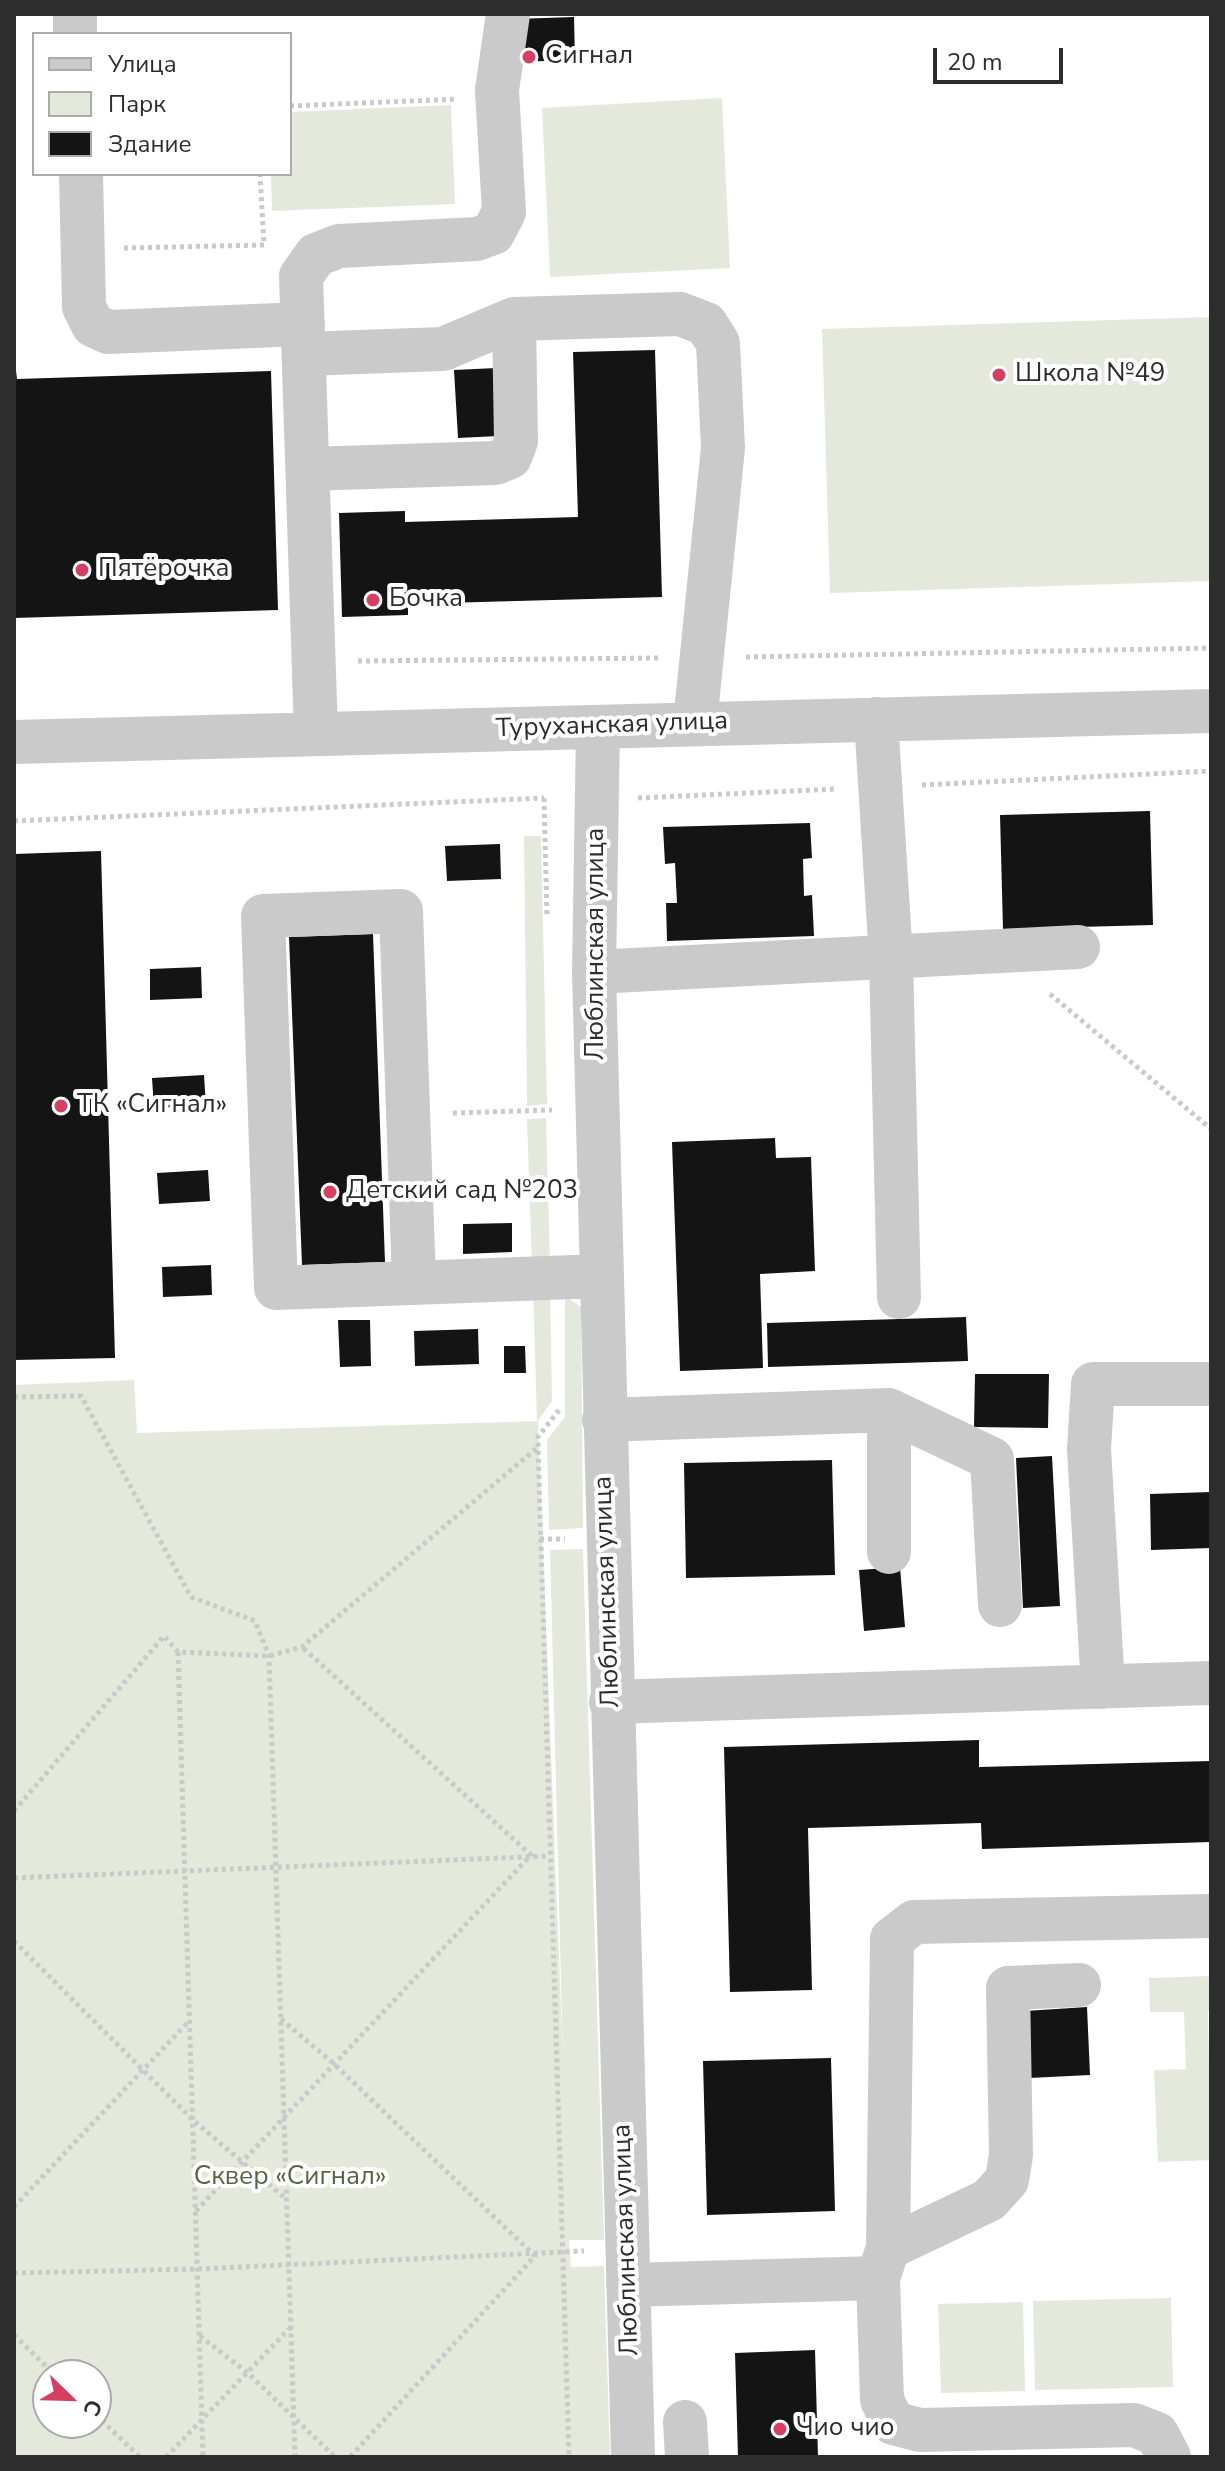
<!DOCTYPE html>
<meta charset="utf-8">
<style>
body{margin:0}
#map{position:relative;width:1225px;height:2471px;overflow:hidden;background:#fff;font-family:"Nunito Sans",sans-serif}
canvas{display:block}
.frame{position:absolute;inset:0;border:16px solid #2d2d2d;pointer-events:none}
.legend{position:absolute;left:32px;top:32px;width:260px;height:144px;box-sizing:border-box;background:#fff;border:2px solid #ababab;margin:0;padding:10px 14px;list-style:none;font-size:24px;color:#2d2d2d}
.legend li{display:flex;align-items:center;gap:16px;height:40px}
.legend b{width:40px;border:2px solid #ababab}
.north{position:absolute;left:32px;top:2359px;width:80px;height:80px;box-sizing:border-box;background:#fff;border:2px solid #ababab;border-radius:50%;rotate:113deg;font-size:22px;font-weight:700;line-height:32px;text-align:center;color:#2d2d2d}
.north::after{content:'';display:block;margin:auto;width:28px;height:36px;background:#d43f62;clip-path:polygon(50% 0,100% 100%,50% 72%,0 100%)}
.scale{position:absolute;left:933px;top:48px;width:130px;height:36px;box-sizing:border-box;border:4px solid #2d2d2d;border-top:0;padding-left:10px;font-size:24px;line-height:28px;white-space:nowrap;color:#2d2d2d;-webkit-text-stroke:6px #fff;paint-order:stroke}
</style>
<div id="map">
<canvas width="1225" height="2471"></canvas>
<div class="frame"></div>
<ul class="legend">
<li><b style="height:10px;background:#cacaca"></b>Улица</li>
<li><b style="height:22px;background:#e5e9dc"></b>Парк</li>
<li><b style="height:22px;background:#141414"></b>Здание</li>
</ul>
<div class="north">С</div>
<div class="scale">20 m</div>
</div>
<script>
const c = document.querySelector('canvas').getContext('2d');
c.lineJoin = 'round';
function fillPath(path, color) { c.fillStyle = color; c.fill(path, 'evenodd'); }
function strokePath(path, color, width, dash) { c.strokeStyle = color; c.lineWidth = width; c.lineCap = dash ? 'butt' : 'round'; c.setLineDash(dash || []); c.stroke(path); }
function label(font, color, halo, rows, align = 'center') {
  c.font = font + ' "Nunito Sans",sans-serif'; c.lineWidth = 8; c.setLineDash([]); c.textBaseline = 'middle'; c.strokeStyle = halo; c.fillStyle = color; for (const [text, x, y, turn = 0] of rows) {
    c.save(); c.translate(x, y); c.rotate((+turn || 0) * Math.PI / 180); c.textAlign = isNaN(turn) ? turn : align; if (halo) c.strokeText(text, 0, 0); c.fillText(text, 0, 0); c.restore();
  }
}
const green = new Path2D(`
 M722 98 730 268 550 277 542 108Z
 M451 105 455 204 272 211 271 174H290V112Z
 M1211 317V581L830 593 822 329Z
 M524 836H541L547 1104 527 1106Z
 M546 1118 550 1264 532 1266 527 1119Z
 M533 1287 550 1288 552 1401 538 1421 563 2059 550 1550 583 1549 604 2240H569L571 2267 604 2266 610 2457H14V1385L134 1380 137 1433 537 1421ZM48 2375H96V2423H48Z
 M565 1296 581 1307 583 1528 549 1530 547 1440 565 1417Z
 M1211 1976V2010L1208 2011 1211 2160 1158 2162 1154 2070 1186 2069 1184 2012H1150L1149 1978Z
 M1171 2298 1173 2387 1035 2390 1033 2301Z
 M1023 2302 1025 2391 941 2393 938 2304Z`);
const building = new Path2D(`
 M574 17 575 60 515 62 514 19Z
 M655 350 662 597 408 604V615L342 617 339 513 405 511V522L578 517 573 352Z
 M14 354 17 379 271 371 278 610 14 618Z
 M496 368 498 436 458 438 454 370Z
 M1150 811 1153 925 1003 929 1000 815Z
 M810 823 812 858 803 859 804 896 812 895 814 936 667 941 666 903H677L675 863 665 864 663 827Z
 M500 844 501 879 447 881 445 846Z
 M101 851 115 1358 14 1360V854Z
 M373 934 385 1262 302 1265 289 937Z
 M201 967 202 998 150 1000V969Z
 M204 1075 206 1106 154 1108 152 1078Z
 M775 1138 776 1158 811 1157 815 1271 760 1274 763 1368 680 1371 672 1142Z
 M208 1170 210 1201 159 1204 157 1173Z
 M512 1223V1252L463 1254V1224Z
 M211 1265 212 1295 163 1297 162 1267Z
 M966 1317 968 1361 768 1367 767 1323Z
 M338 1320H370L371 1366 340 1367Z
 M478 1329 479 1364 415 1366 414 1331Z
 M504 1346H525L526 1373H504Z
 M975 1374H1049L1048 1428 974 1427Z
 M1052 1456 1060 1606 1023 1608 1016 1458Z
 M832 1460 835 1575 686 1578 684 1463Z
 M1211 1492V1548L1151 1550 1150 1494Z
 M900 1567 905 1627 864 1631 859 1570Z
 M979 1740V1767L1211 1761V1842L982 1849 981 1823 808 1828 812 1990 730 1992 724 1747Z
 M1087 2007 1090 2075 1029 2078 1025 2011Z
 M831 2058 835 2211 707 2215 703 2061Z
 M815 2350 818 2457H738L735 2353Z`);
const path = new Path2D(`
 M290 106 457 99
 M124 248 264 245 260 174
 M746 657 1211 648
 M358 661 660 658
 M922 785 1211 771
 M544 798 547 917
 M638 798 836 789
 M14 821 544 798
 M1050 994 1211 1129
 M453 1113 552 1110
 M14 1397 81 1396 191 1597 255 1621 269 1656 295 2457
 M559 1410 538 1437V1447L569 2457
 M540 1539H565
 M178 1652 203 2457
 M14 1811 164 1636 178 1652 269 1656 302 1647 538 1447
 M14 1878 549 1856
 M14 1941 193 2120 286 2199
 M281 2019 333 2063 535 2256 350 2457
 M14 2207 189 2021
 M196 2211 531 1855 302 1647
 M14 2273 197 2269 584 2251
 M14 2335 55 2375
 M200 2336 249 2374 335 2457
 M96 2415 140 2457
 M166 2457 290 2328`);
const minor = new Path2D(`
 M75 14V34
 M81 174 84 307 93 325 108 332 303 324
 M304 354 443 349 514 319 680 314 706 324 718 343 723 448 695 723
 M308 469 495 463 510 457 516 441 514 319
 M876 719 891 959 899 1297
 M598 727 594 972 633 2457
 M316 734 301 276 316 255 339 246 477 239 493 233 504 212 497 90 508 14
 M14 742 1211 711
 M594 972 1078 947
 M414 1282 401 911 263 916 276 1288 601 1276
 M889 1410 992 1459 1000 1605
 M604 1420 889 1410V1552
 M1103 1687 1089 1449 1093 1384H1211
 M611 1702 1211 1683
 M888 2248 989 2200 1007 2180 1011 2155 1008 1988 1079 1985
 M628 2285 878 2278
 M685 2422 687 2457
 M1169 2457 1157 2434 1134 2425 920 2430 893 2423 882 2400 878 2278 888 2248 892 1939 914 1922 1211 1916`);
const markers = [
 [529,57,8,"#d43f62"],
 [999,375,8,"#d43f62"],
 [82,570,8,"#d43f62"],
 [373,600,8,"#d43f62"],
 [61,1106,8,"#d43f62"],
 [330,1192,8,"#d43f62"],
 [780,2429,8,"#d43f62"]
];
const poiNames = [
 ["Сигнал",545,57],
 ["Школа №49",1015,375],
 ["Пятёрочка",98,570],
 ["Бочка",389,600],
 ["ТК «Сигнал»",77,1106],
 ["Детский сад №203",346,1192],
 ["Чио чио",796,2429]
];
const streetNames = [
 ["Туруханская улица",612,726,-2],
 ["Люблинская улица",597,944,-90],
 ["Люблинская улица",608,1592,-92],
 ["Люблинская улица",627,2240,-92]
];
const parkNames = [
 ["Сквер «Сигнал»",290,2178]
];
fillPath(green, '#e5e9dc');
fillPath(building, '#141414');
strokePath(path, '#cacaca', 5, [4, 4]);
strokePath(minor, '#cacaca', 44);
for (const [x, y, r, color] of markers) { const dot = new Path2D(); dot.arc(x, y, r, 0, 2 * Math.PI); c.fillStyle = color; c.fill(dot); strokePath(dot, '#fff', 3); }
label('26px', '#2d2d2d', '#fff', poiNames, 'left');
label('26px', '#2d2d2d', '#fff', streetNames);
label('26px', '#56643f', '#fff', parkNames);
</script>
